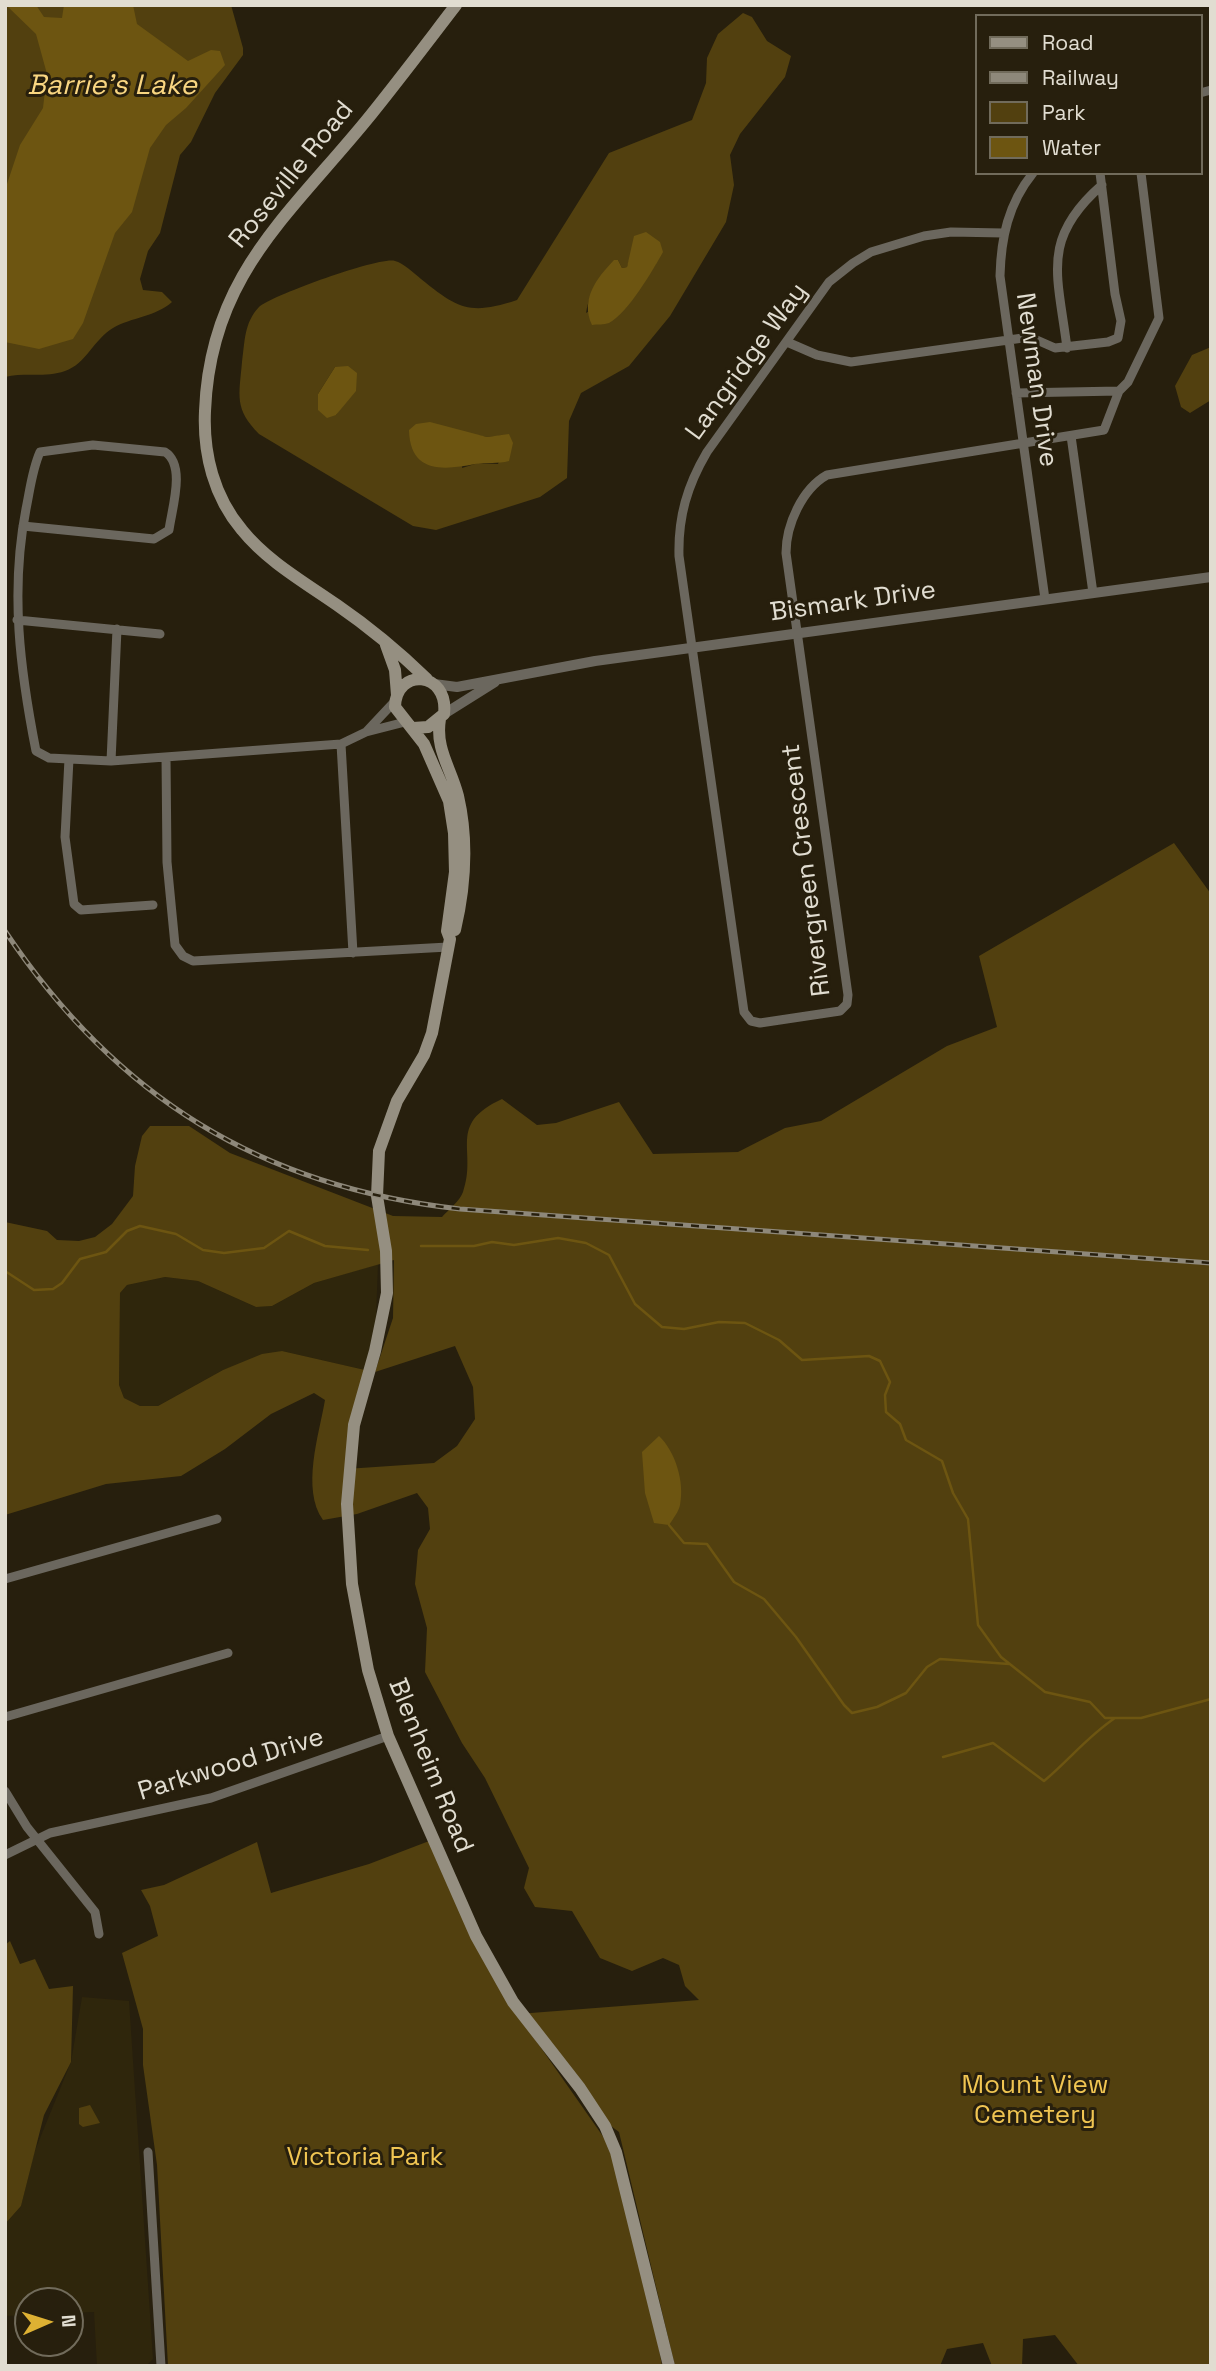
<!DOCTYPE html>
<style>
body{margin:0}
#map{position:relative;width:1216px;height:2371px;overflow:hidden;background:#271f0d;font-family:"Space Grotesk",sans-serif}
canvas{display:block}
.frame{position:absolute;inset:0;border:7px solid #e1ddd1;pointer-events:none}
.legend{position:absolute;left:975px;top:14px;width:228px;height:161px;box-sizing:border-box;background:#271f0d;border:2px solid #716b5b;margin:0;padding:9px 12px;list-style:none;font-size:21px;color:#e1ddd1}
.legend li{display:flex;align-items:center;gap:14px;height:35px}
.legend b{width:35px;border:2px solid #716b5b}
.north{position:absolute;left:14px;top:2287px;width:70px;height:70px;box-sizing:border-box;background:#271f0d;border:2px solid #716b5b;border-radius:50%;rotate:87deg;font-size:19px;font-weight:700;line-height:28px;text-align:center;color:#e1ddd1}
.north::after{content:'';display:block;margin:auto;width:24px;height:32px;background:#deb133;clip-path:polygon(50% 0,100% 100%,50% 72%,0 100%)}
</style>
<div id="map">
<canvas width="1216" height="2371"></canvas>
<div class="frame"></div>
<ul class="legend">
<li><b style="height:9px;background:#958f81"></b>Road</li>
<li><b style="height:9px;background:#8e887a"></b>Railway</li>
<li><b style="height:19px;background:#52400f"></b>Park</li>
<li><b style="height:19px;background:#6d5511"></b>Water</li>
</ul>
<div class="north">N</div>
</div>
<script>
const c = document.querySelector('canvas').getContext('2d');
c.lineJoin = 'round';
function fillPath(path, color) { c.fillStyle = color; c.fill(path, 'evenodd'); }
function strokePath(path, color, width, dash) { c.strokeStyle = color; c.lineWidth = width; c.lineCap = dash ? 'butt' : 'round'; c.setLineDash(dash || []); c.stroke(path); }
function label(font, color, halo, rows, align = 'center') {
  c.font = font + ' "Space Grotesk",sans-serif'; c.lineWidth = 6; c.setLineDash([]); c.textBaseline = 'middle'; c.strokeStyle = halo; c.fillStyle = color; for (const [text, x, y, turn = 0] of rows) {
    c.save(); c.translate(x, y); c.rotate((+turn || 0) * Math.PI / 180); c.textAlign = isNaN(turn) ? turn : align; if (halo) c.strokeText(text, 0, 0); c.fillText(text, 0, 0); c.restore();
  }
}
const built = new Path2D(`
 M378 1264 376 1317 365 1370 282 1351 223 1370 158 1406H140L124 1398 119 1385 120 1293 127 1285 165 1277 198 1281 256 1307 272 1306 314 1283Z
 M82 1997 129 2001 153 2359 148 2364 97 2366 94 2312 70 2313V2301H28V2315L5 2316V2224L21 2206 34 2153 71 2062Z`);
const green = new Path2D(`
 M5 5H231L243 48V55L215 93 191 142 180 155 160 233 148 251 140 279 143 290 162 292 172 302C155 317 132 317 113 328 94 339 86 364 65 371 45 378 25 372 5 377Z
 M743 13 752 17 767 41 791 56 785 77 740 134 730 155 734 185 726 222 670 316 629 366 581 393 569 421 567 478 540 497 436 530 413 526 259 434C234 409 239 396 242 362 245 341 244 323 259 307 271 296 380 256 395 261 403 263 414 273 421 279 459 310 471 315 517 300L609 153 692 120 706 83 707 58 718 34ZM630 258 656 264 646 277 586 313C591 287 599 276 618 260L622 268 627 267ZM335 367 342 406 336 415 318 394ZM466 433 487 437 509 435 498 464 478 463 462 468Z
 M1211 347V400L1190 413 1181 407 1175 386 1192 355Z
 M1174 843 1211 894V2366H1079L1055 2335 1023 2339 1022 2366H992L983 2343 947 2349 940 2366H675L619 2132 607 2123 525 2025 609 2145 655 2326 662 2366H168L157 2165 143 2065V2029L122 1953 158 1936 150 1906 141 1890 164 1885 257 1842 271 1893 369 1864 437 1838 518 2014 699 2000 685 1986 679 1965 663 1958 632 1971 600 1958 572 1911 535 1907 524 1888 529 1868 485 1778 462 1743 425 1672 427 1628 415 1584 418 1550 430 1529 428 1508 417 1493 357 1514 323 1520C301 1489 319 1435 325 1400L314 1393 271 1414 225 1449 181 1476 106 1484 5 1515V1222L47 1231 57 1240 79 1241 95 1237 112 1224 133 1196 135 1166 142 1136 150 1126H189L230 1153 393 1216 442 1217C448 1210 460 1201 463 1192 478 1150 446 1125 502 1099L537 1125 556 1123 619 1102 653 1154 738 1152 785 1128 821 1121 947 1046 997 1027 979 956ZM394 1260 393 1318 375 1372 455 1346 473 1387 475 1419 457 1446 434 1463 346 1469 365 1370 282 1351 262 1354 223 1370 158 1406H140L124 1398 119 1385 120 1293 127 1285 165 1277 198 1281 256 1307 272 1306 314 1283Z
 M10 1941 20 1964 35 1959 49 1989 73 1986 71 2062 44 2115 21 2206 5 2224V1945Z
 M90 2105 100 2123 83 2127 79 2124V2108Z`);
const water = new Path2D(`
 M6 5H36L44 17 62 18 64 5H133L137 24 188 61 211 50 220 51 225 65 186 108 166 125 150 148 132 212 115 233 83 323 73 339 39 349 5 342V190L20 145 43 108 47 74 36 34Z
 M646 232 660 242 663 252C653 270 628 313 609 323 604 325 597 324 592 325 580 299 597 278 614 260H618L622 268 627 267 634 236Z
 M348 366 357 373 356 391 336 415 327 418 318 410V394L335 367Z
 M430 422 487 437 509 434 513 443 509 461C498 464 487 462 475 464 444 470 410 474 409 430L416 424Z
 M659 1436C675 1451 685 1482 680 1505 679 1511 673 1519 669 1525L654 1523 645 1493 642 1452Z`);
const stream = new Path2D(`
 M421 1246H474L492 1242 514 1245 558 1238 586 1243 609 1255 635 1304 662 1327 684 1329 719 1322 745 1323 779 1340 802 1360 869 1356 880 1361 890 1382 885 1395 886 1412 900 1424 906 1440 942 1461 953 1493 968 1519 978 1625 1001 1657 1045 1692 1090 1702 1105 1718H1141L1211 1699
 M5 1271 34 1290 53 1289 62 1283 80 1259 106 1252 127 1231 140 1226 176 1234 203 1250 224 1253 264 1248 289 1231 325 1246 368 1250
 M669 1525 684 1543 707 1544 734 1582 764 1599 796 1637 844 1705 852 1713 877 1707 906 1693 927 1667 940 1659 1009 1664
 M943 1757 993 1743 1044 1781C1069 1760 1088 1736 1115 1718`);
const minor = new Path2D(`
 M1200 93 1211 90
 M1033 173C1008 204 1001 238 1000 276L1045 599
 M1003 233 951 232 924 236 871 252 853 263 829 282 707 452C687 486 678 517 679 556L744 1012 751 1021 760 1023 840 1011 847 1004 848 995 786 553C786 525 802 489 827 475L1104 430 1119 391 1128 382 1159 318 1141 173
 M787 342 817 355 851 362 1030 337 1055 348 1108 342 1118 338 1121 321 1115 294 1100 173
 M1067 348C1058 275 1040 239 1102 185
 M1016 393 1119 391
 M1071 436 1093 593
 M23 526 154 539 169 530C172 508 186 465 165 452L93 445 40 452C32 470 30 490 26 509 10 591 20 670 36 751L49 758 111 761 341 744
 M17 620 160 634
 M366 732 396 700
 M166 757 167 862 175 945 183 956 193 961 448 947
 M69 759 65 837 74 904 81 910 153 905
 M111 761 117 629
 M353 953 341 744 366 732 405 722
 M5 1579 217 1519
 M5 1717 228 1653
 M5 1791 27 1827 95 1912 99 1934
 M5 1855 50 1833 211 1798 388 1736
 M148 2152 161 2366`);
const tertiary = new Path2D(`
 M434 684 457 687 595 661 1211 577
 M444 714 495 682`);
const secondary = new Path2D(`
 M386 645 395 670 397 695
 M427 679C399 652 369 627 337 605 304 582 267 561 242 530 214 497 203 454 205 411 210 278 286 218 365 122 396 84 426 44 456 5
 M440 719C435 749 451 768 458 796 468 839 465 887 455 930
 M413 728 428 727 444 714C449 671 396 667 395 707L424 744 449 801 454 833 455 872 447 931 450 939 432 1033 424 1055 397 1101 379 1151 377 1196 386 1251 387 1293 375 1351 354 1425 347 1504 352 1584 368 1670 388 1736 476 1936 513 2002 580 2088 605 2126 616 2152 669 2366`);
const rail = new Path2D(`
 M5 931C116 1097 261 1187 460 1209L1211 1263`);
const streetNames = [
 ["Roseville Road",292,175,-51],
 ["Langridge Way",747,362,-54],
 ["Newman Drive",1036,380,82],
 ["Bismark Drive",853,602,-8],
 ["Rivergreen Crescent",807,870,-97],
 ["Parkwood Drive",231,1765,-17],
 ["Blenheim Road",430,1766,68]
];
const parkNames = [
 ["Mount View",1035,2086],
 ["Cemetery",1035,2116],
 ["Victoria Park",365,2158]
];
const waterNames = [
 ["Barrie's Lake",112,86]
];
fillPath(built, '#2f260c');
fillPath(green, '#52400f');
fillPath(water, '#6d5511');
strokePath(stream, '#6d5511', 2.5);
strokePath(minor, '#6b675e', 9);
strokePath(tertiary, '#6b675e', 10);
strokePath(secondary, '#958f81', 12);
strokePath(rail, '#8e887a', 5);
strokePath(rail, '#271f0d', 2.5, [8]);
label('26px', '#e1ddd1', '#271f0d', streetNames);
label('26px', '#f0c552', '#271f0d', parkNames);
label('italic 28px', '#f9d681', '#271f0d', waterNames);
</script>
